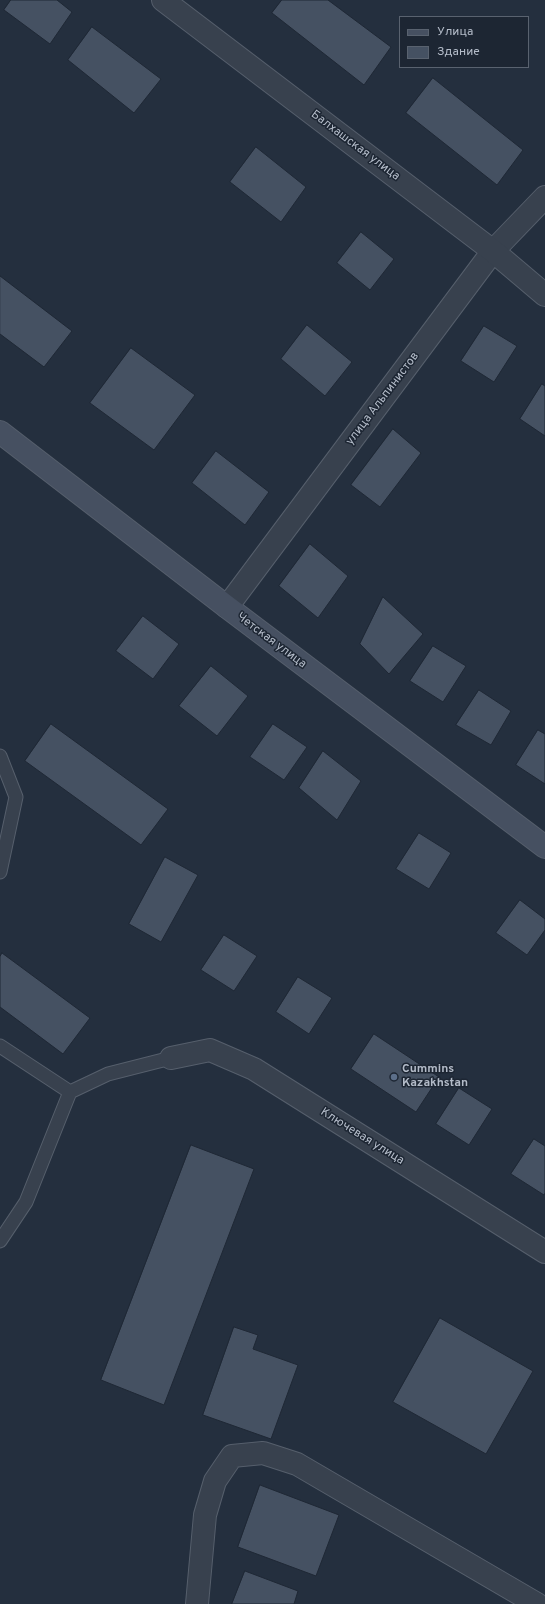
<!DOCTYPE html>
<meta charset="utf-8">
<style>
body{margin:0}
#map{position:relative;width:545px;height:1604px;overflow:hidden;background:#242f3e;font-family:Overpass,sans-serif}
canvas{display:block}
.legend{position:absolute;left:399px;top:16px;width:130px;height:52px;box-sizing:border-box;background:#1d2633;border:1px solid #59626f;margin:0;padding:5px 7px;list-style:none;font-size:12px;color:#b4bcc9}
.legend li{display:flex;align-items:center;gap:8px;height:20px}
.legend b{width:20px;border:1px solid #59626f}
</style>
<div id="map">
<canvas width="545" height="1604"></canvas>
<ul class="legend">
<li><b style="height:5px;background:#465061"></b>Улица</li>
<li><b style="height:11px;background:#455162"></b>Здание</li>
</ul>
</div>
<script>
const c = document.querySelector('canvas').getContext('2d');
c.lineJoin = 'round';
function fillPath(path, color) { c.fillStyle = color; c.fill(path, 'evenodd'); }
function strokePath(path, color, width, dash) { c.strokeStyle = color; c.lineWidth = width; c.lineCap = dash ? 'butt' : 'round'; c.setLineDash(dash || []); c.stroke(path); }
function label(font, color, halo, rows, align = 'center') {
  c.font = font + ' Overpass,sans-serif'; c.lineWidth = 3; c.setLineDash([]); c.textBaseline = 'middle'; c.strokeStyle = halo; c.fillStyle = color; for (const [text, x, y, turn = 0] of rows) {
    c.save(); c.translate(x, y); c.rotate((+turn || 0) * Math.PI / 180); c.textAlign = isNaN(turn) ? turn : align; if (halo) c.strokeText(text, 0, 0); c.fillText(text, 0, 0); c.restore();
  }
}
const building = new Path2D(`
 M11 0H57L72 12 50 44 4 10Z
 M282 0H328L391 47 364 85 272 13Z
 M92 27 161 79 134 113 68 60Z
 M433 78 523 150 497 185 406 113Z
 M256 147 306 187 281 222 230 182Z
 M361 232 394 259 370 290 337 263Z
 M0 276 72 331 44 367 0 334Z
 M307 325 352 362 325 396 281 359Z
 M484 326 517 346 494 382 461 361Z
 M131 348 195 395 154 450 90 403Z
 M542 384 545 386V436L520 419Z
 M393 429 421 453 380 507 351 485Z
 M216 451 269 492 245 525 192 483Z
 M310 544 348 576 318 618 279 586Z
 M383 597 423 634 389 674 360 644Z
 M143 616 179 644 153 679 116 651Z
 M433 646 466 666 443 702 410 681Z
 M211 666 248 696 217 736 179 706Z
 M479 690 511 711 491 745 456 725Z
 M51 724 168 809 141 845 25 761Z
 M273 724 307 747 284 780 250 757Z
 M538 730 545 734V784L516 765Z
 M323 751 361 781 337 820 299 788Z
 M419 833 451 853 429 889 396 869Z
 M165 857 198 875 161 942 129 924Z
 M520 900 545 919V930L527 955 496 933Z
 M224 935 257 956 234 991 201 970Z
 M2 953 90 1018 63 1054 0 1007V957Z
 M298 977 332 998 309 1034 276 1012Z
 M374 1034 439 1077 416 1112 351 1069Z
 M459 1088 492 1109 469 1145 436 1124Z
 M534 1139 545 1146V1193L544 1195 511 1174Z
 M191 1145 254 1169 164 1405 101 1380Z
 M440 1318 533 1371 486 1454 393 1402Z
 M234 1327 258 1335 253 1349 298 1365 271 1439 203 1415Z
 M260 1485 339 1515 316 1576 238 1547Z
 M245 1571 298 1591 294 1604H232Z`);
const service = new Path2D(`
 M0 756 16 797 0 872
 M0 1046 70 1092
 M0 1241 26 1202 70 1092 108 1074 171 1058`);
const minor = new Path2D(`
 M227 607 493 251 545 197
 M171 1058 210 1050 254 1069 545 1252
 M197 1604 205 1515 215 1481 232 1456 263 1453 297 1464 537 1604`);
const tertiary = new Path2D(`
 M163 0 493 251 545 295`);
const secondary = new Path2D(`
 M0 432 227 607 545 847`);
const markers = [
 [394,1077,4,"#5c6f8a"]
];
const streetNames = [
 ["Балхашская улица",355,146,37],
 ["улица Альпинистов",383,399,-53],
 ["Четская улица",271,641,37],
 ["Ключевая улица",362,1137,32]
];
const poiNames = [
 ["Cummins",402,1070],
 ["Kazakhstan",402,1084]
];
fillPath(building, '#455162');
strokePath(building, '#1f2835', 1);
strokePath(service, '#565f6c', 15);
strokePath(minor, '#565f6c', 24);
strokePath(tertiary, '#565f6c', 24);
strokePath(secondary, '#565f6c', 24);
strokePath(service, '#38414e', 13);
strokePath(minor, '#38414e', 22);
strokePath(tertiary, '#38414e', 22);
strokePath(secondary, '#465061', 22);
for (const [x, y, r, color] of markers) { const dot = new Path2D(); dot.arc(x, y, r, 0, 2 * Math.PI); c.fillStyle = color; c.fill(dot); strokePath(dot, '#1d2633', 1.5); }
label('12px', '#b4bcc9', '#1d2633', streetNames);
label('bold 12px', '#b4bcc9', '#1d2633', poiNames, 'left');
</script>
